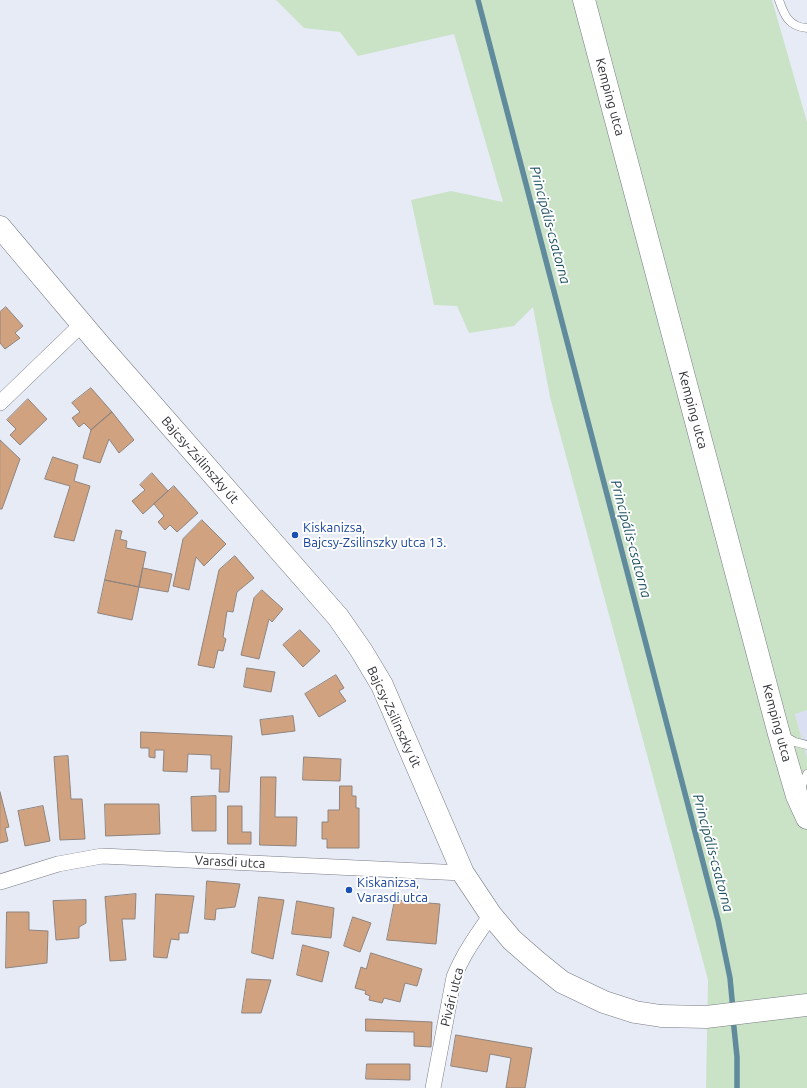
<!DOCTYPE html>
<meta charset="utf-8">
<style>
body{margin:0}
canvas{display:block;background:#e7ebf6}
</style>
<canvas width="807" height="1088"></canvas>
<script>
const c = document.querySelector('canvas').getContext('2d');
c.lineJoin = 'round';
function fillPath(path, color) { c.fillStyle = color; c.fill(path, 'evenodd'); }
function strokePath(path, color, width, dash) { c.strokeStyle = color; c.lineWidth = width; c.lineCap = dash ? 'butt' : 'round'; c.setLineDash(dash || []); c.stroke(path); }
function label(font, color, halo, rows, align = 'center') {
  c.font = font + ' Ubuntu,sans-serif'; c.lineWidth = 4; c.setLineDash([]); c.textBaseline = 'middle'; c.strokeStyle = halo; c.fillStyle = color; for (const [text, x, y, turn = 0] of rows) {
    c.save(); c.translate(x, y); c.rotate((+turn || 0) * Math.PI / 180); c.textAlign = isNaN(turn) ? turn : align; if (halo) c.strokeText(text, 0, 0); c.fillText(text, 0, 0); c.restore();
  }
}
const built = new Path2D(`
 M807 710V758L795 713Z`);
const green = new Path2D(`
 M276 0H772L807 122V710L795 714 807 758V1088H706L708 980 550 397 533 307 514 326 469 333 457 306 434 305 411 200 451 191 503 202 454 34 358 56 340 32 304 28Z`);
const stream = new Path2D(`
 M478 0 718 920 730 978 733 1010
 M733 1018 737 1057V1088`);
const building = new Path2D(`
 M6 307 23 326 15 333 20 338 5 349 0 343V312Z
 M91 388 112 412 91 430 84 423 79 427 72 418 80 412 72 403Z
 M28 399 47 419 20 445 10 435 16 429 7 420Z
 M112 412 134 440 119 453 109 439 100 463 83 458 91 430Z
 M0 440 20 459 2 509H0Z
 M53 457 78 465 74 481 90 486 74 541 54 537 70 486 45 479Z
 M152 473 168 491 143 514 132 501 145 490 140 485Z
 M174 486 198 513 177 532 170 525 165 530 158 522 164 516 154 504Z
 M202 520 226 544 204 566 196 557 189 590 173 586 183 539Z
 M116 530 122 531 120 539 127 541 126 548 146 552 139 587 105 580Z
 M235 556 254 578 237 592 233 612 227 611 223 637 226 639 223 651 218 650 214 668 198 665 219 570Z
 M143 568 172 574 168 592 139 587Z
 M105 580 139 587 132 620 98 613Z
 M262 590 283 609 272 622 269 619 259 659 241 655 254 598Z
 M300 630 320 651 303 667 283 645Z
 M247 668 275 672 271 692 244 687Z
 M336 675 344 688 339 691 346 701 319 717 305 694Z
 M293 716 295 731 262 735 260 720Z
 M141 732 232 736 229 792H219L220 769H211V755L188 754 187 772 163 771 164 750H155V758L149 757V748H141Z
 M68 756 71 799H82L85 839 60 840 54 757Z
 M304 757 341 759 340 781 303 780Z
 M261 777H276L275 817H297L296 846 260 845Z
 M340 786H352V796H356V808H359V848H327V839H322V822H328V810H339Z
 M0 792 9 827 5 828 8 841 0 843Z
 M216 796V831H192L191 797Z
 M105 804H159L160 834 106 836Z
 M43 806 50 841 25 846 18 811Z
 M228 806H242V832H251V844H228Z
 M207 881 240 884 235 907 216 909 215 920 205 919Z
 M136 894 135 919H122L126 960 110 961 105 897Z
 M156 894 194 896 188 933H179V940L171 939 167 958 154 957Z
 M259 897 284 900 273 959 252 953Z
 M86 900V923L79 927V938L56 940 53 901Z
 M395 900 440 904 436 944 387 940Z
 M297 901 334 908 331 938 292 934Z
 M7 912H29V930L48 931 47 963 6 968Z
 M353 917 371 923 360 952 344 946Z
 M303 945 329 952 322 982 297 975Z
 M371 953 422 969 417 986 405 983 400 1002 384 998 382 1003 369 1000 370 996 365 994 366 991 355 988 361 967 366 969Z
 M247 979 271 980 261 1013H242Z
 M366 1019 432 1022 431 1047 414 1046V1032L366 1031Z
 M456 1035 532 1048 525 1088H506L511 1058 490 1054 487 1072 451 1066Z
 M367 1064H410V1080L366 1079Z`);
const lane = new Path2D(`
 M779 0C784 15 789 27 807 28
 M784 736 795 742 807 745
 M800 790 807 774`);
const street = new Path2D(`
 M0 403 82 324
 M0 882 58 864 102 856 463 873
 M433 1088 454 977C463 954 477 935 491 915`);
const secondary = new Path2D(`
 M584 0 779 734 797 796 807 818
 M0 227 98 343 338 617 361 650 382 685 463 873 491 915 512 940 536 961 562 982 604 1002 635 1012 661 1016 706 1017 807 1005`);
const markers = [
 [295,535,4,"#1a4fb4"],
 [349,890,4,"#1a4fb4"]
];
const streetNames = [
 ["Kemping utca",610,97,75],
 ["Kemping utca",693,410,75],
 ["Bajcsy-Zsilinszky út",200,460,49],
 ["Bajcsy-Zsilinszky út",394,717,65],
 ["Kemping utca",777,723,75],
 ["Varasdi utca",230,862,3],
 ["Pivári utca",452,997,-76]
];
const transitNames = [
 ["Kiskanizsa,",303,528],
 ["Bajcsy-Zsilinszky utca 13.",303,543],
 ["Kiskanizsa,",357,883],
 ["Varasdi utca",357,898]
];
const waterNames = [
 ["Principális-csatorna",550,225,75],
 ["Principális-csatorna",631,539,75],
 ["Principális-csatorna",713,853,75]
];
fillPath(built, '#dae0f1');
fillPath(green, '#cae3c7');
strokePath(stream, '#5f8b9c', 5.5);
fillPath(building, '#d0a280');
strokePath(building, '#8e847e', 1);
strokePath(lane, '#797c86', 9);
strokePath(street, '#797c86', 16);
strokePath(secondary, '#797c86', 23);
strokePath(lane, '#fff', 8);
strokePath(street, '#fff', 15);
strokePath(secondary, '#fff', 22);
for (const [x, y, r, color] of markers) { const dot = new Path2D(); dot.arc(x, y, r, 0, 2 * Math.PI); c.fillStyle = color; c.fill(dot); strokePath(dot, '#fff', 1.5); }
label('13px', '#2f3034', '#fff', streetNames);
label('13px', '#164399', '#fff', transitNames, 'left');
label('italic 14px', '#1a4f60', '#fff', waterNames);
</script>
